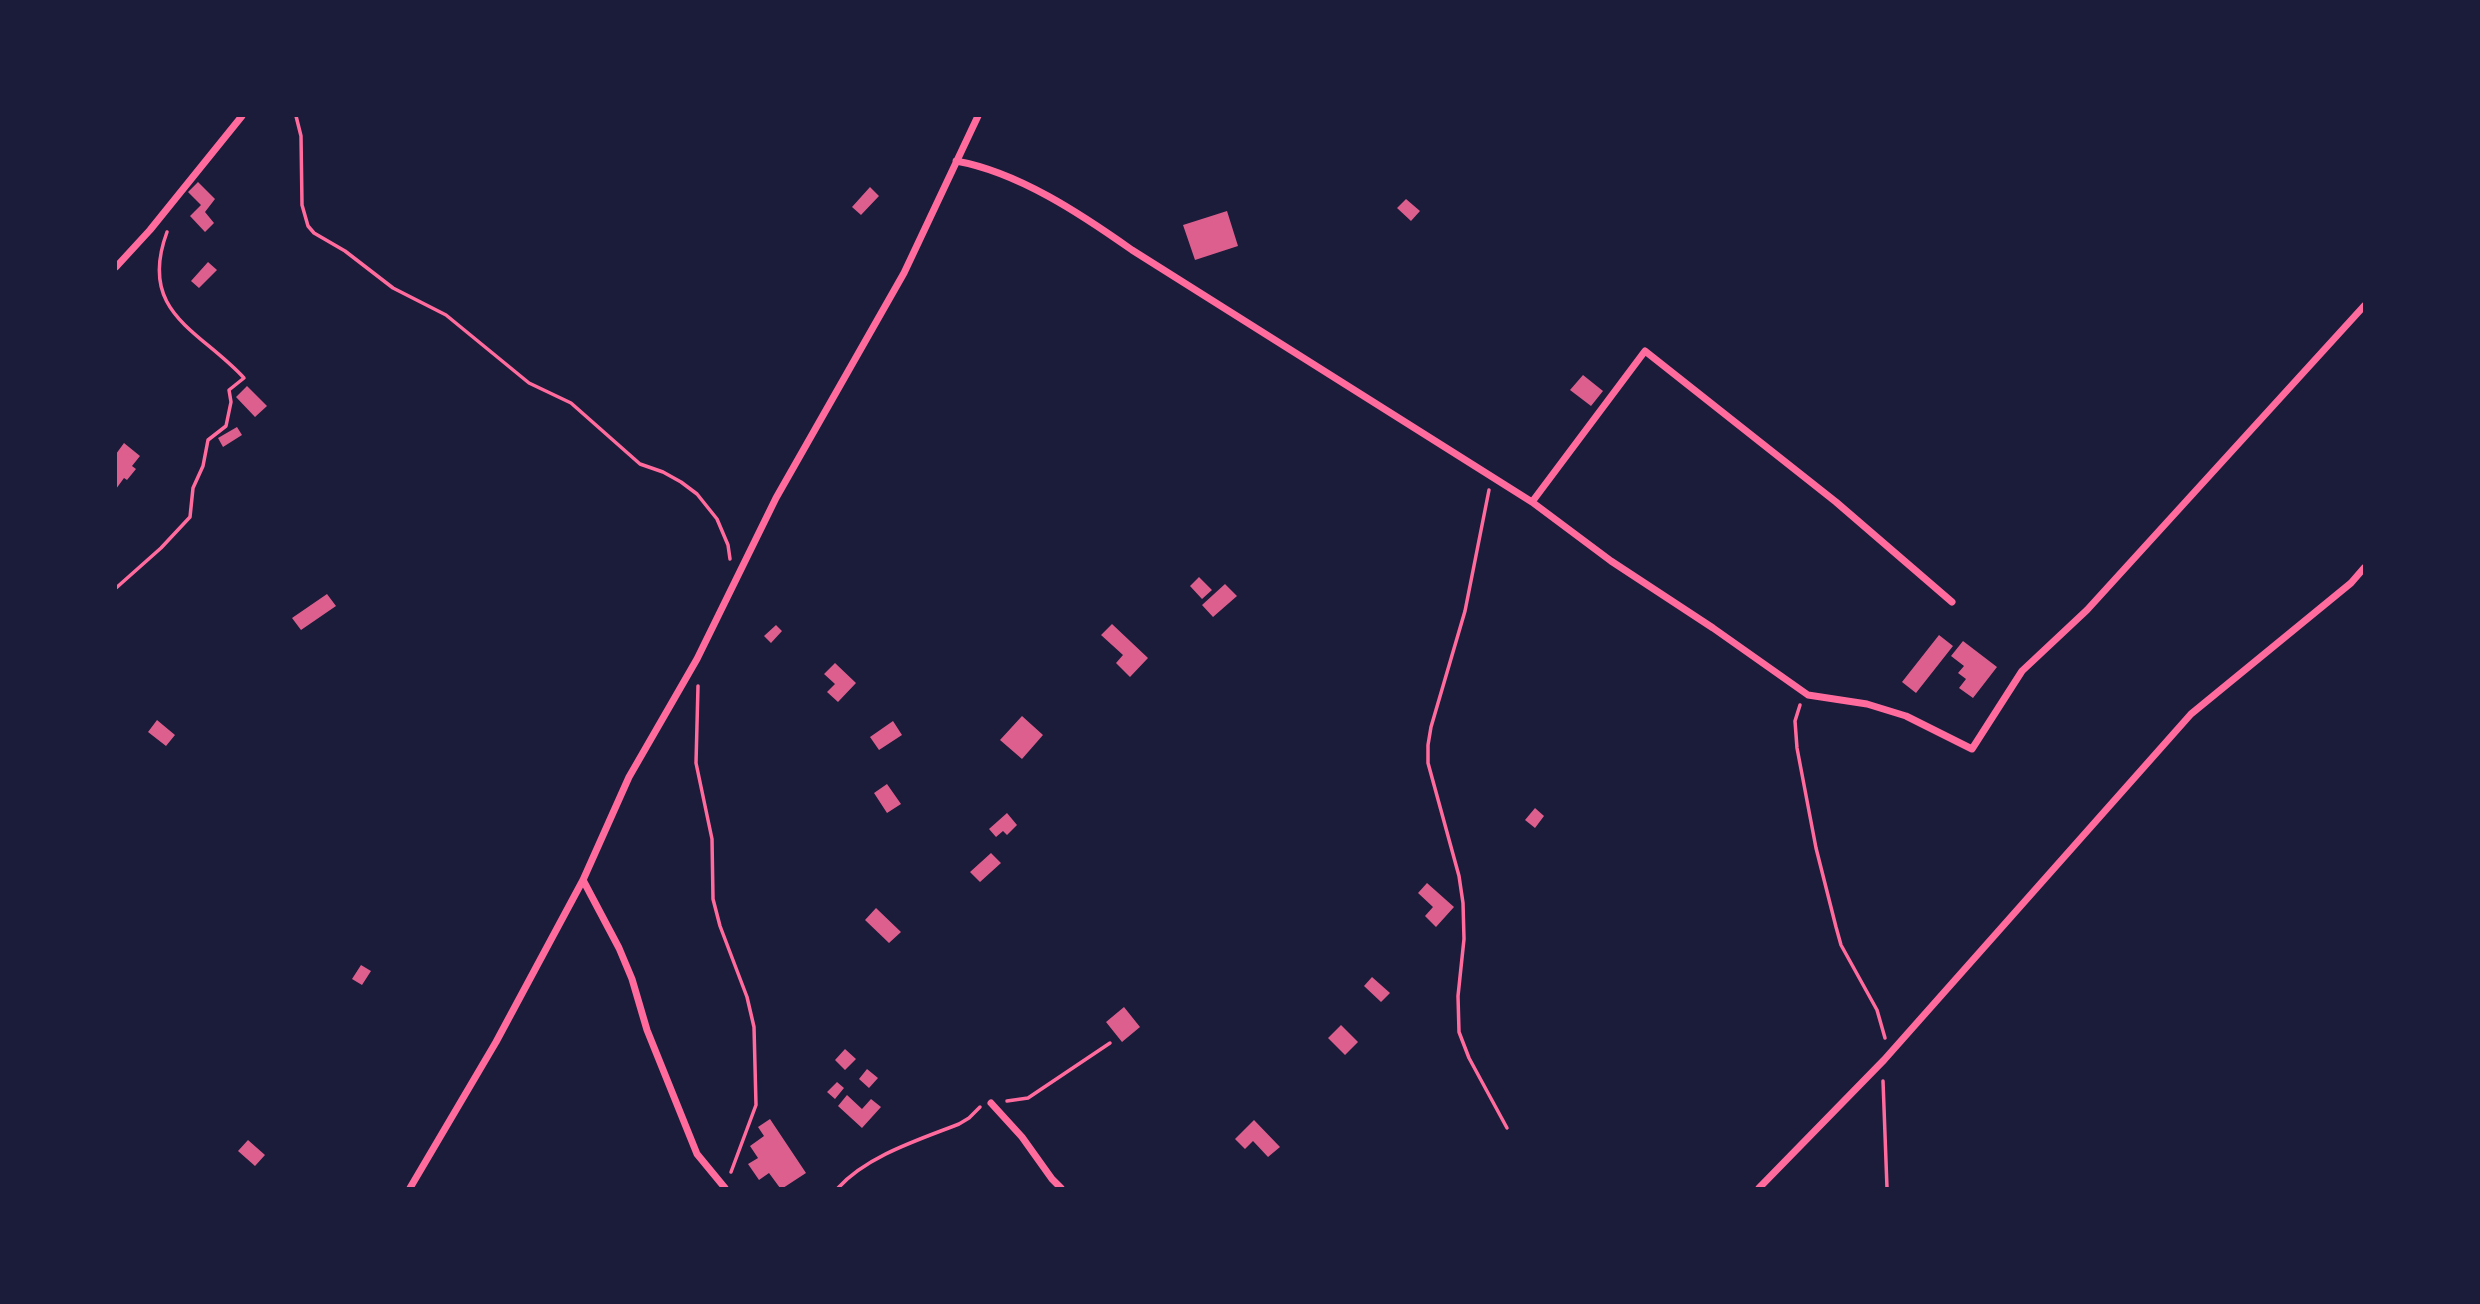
<!DOCTYPE html>
<style>
body{margin:0}
#map{position:relative;width:2480px;height:1304px;overflow:hidden;background:#1b1b3a;font-family:"Exo 2",sans-serif}
canvas{display:block}
.frame{position:absolute;inset:0;border:117px solid #1b1b3a;pointer-events:none}
</style>
<div id="map">
<canvas width="2480" height="1304"></canvas>
<div class="frame"></div>
</div>
<script>
const c = document.querySelector('canvas').getContext('2d');
c.lineJoin = 'round';
function fillPath(path, color) { c.fillStyle = color; c.fill(path, 'evenodd'); }
function strokePath(path, color, width, dash) { c.strokeStyle = color; c.lineWidth = width; c.lineCap = dash ? 'butt' : 'round'; c.setLineDash(dash || []); c.stroke(path); }
const building = new Path2D(`
 M198 182 215 199 205 212 214 223 205 232 190 216 201 205 188 192Z
 M870 187 879 196 861 215 852 207Z
 M1406 199 1420 211 1411 221 1397 208Z
 M1227 211 1238 246 1195 260 1183 225Z
 M208 262 217 270 199 288 191 281Z
 M1583 375 1603 391 1591 406 1570 390Z
 M247 386 267 406 255 417 236 397Z
 M237 427 242 435 223 447 218 438Z
 M124 443 140 456 132 466 136 469 127 480 124 478 116 489V454Z
 M1199 577 1212 590 1202 599 1190 586Z
 M1225 584 1237 596 1213 617 1202 605Z
 M327 594 336 606 301 630 292 618Z
 M1112 624 1148 658 1130 677 1116 663 1123 655 1101 635Z
 M776 625 782 631 771 643 764 636Z
 M1939 635 1953 646 1916 693 1902 682Z
 M1963 641 1997 667 1973 698 1959 688 1966 679 1958 673 1964 666 1951 656Z
 M835 663 856 683 838 702 827 692 835 684 824 674Z
 M1022 716 1043 735 1022 759 1000 740Z
 M157 720 175 735 166 746 148 732Z
 M893 721 902 735 879 750 870 737Z
 M887 784 901 804 887 813 874 793Z
 M1535 808 1544 816 1535 828 1525 820Z
 M1007 813 1017 825 1007 835 1003 831 996 837 989 829Z
 M991 853 1001 863 980 882 970 872Z
 M1427 883 1454 907 1436 927 1425 916 1433 907 1418 893Z
 M876 908 901 932 889 943 865 920Z
 M361 965 371 971 362 985 352 979Z
 M1372 977 1390 993 1381 1002 1364 986Z
 M1124 1007 1140 1027 1122 1042 1106 1022Z
 M1341 1025 1358 1042 1345 1055 1328 1038Z
 M845 1049 856 1059 845 1070 835 1060Z
 M867 1069 878 1078 869 1088 859 1079Z
 M837 1082 844 1088 835 1099 827 1092Z
 M847 1095 862 1109 871 1099 881 1107 862 1128 838 1106Z
 M770 1119 806 1173 783 1188H780L769 1173 759 1180 748 1164 758 1158 750 1146 764 1136 758 1127Z
 M1254 1120 1280 1147 1268 1157 1253 1141 1245 1149 1235 1139Z
 M248 1140 265 1155 255 1166 238 1151Z`);
const path = new Path2D(`
 M296 116 301 136 302 205 308 226 314 233 345 251 393 288 446 315 529 383 571 403 640 464 663 472 681 482 697 494 717 519 728 545 730 559
 M1489 490 1465 611 1431 727 1428 745V763L1459 876 1463 903 1464 939 1458 996 1459 1032 1469 1058 1507 1128
 M116 588 161 548 190 517 193 488 203 466 208 440 226 426 231 402 229 390 244 378C200 330 137 313 167 232
 M698 686 696 763 712 839 713 899 720 926 747 997 754 1027 756 1105 731 1172
 M1800 705 1795 721 1797 748 1816 848 1836 927 1841 945 1877 1010 1885 1038
 M1883 1081 1887 1188
 M1007 1101 1028 1098 1110 1043
 M838 1188C867 1156 918 1140 959 1124L969 1118 980 1107`);
const minor = new Path2D(`
 M956 161C1018 172 1081 214 1132 250L1532 502 1611 561 1713 628 1808 695 1867 704 1906 716 1972 749 2022 671 2087 610 2364 306
 M116 267 150 230 242 116
 M1532 502 1645 351 1836 502 1952 602
 M583 880 619 948 632 979 647 1030 697 1154 725 1188
 M991 1103 1022 1137 1052 1179 1061 1188
 M410 1188 496 1042 583 880 629 777 697 659 776 498 904 273 978 116
 M1759 1188 1884 1060 2191 714 2351 583 2364 568`);
fillPath(building, '#dd5f8e');
strokePath(path, '#ff6b9d', 3.5);
strokePath(minor, '#ff6b9d', 7);
</script>
